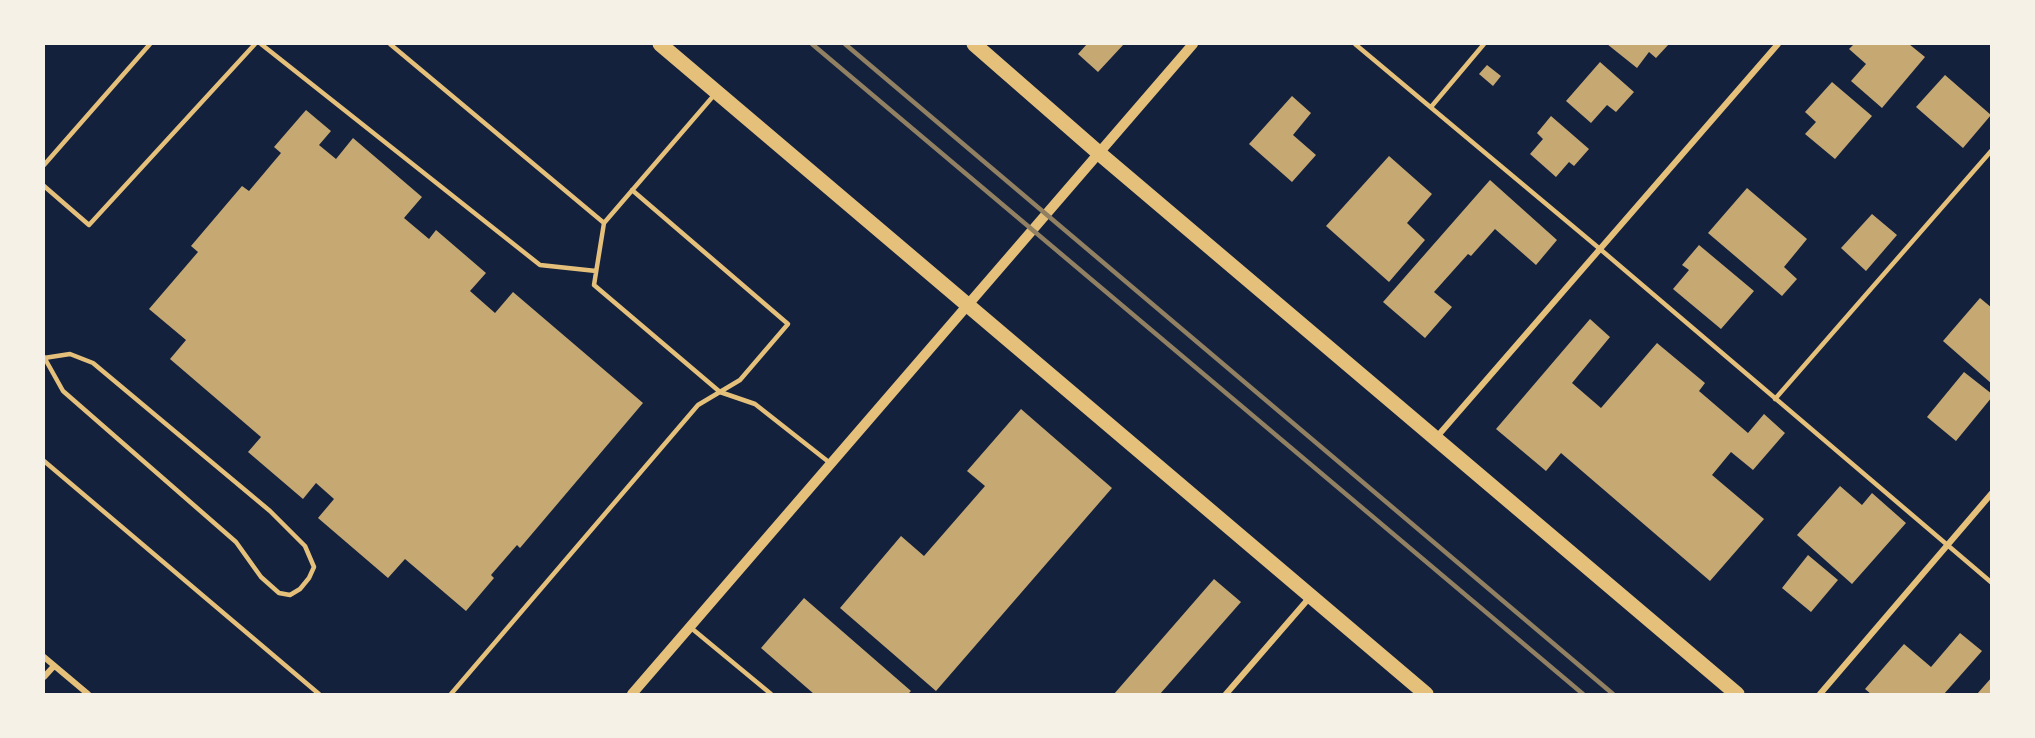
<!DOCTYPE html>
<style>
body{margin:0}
#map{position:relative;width:2035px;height:738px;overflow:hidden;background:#14213d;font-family:"Nunito Sans",sans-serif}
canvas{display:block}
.frame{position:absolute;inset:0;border:45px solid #f6f1e7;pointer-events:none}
</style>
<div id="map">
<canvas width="2035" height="738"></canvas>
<div class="frame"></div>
</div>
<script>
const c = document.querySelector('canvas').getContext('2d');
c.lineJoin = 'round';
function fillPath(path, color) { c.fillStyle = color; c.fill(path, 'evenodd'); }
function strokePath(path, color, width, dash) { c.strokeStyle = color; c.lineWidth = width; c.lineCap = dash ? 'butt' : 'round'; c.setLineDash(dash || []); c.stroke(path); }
const building = new Path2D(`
 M1087 44H1124L1098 72 1078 54Z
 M1607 44H1669L1656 58 1649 52 1637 68Z
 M1854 44H1909L1925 57 1882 108 1851 81 1866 64 1849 49Z
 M1600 62 1634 92 1616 112 1607 105 1591 123 1566 101Z
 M1487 65 1501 76 1493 86 1479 74Z
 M1945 75 1991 115 1963 148 1916 107Z
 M1832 82 1872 116 1835 159 1805 134 1816 122 1805 112Z
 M1292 96 1311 113 1293 135 1316 155 1292 182 1249 144Z
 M306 110 331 131 319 145 336 159 353 138 422 197 404 218 429 239 436 230 486 273 470 291 495 313 513 292 643 403 520 548 517 545 491 575 494 578 466 611 405 559 388 578 318 518 334 499 316 483 303 499 248 452 261 437 170 359 186 340 149 309 198 252 191 246 242 186 249 191 281 153 274 147Z
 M1551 116 1589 149 1574 166 1569 162 1556 177 1530 154 1543 139 1537 133Z
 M1389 156 1432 194 1407 223 1425 240 1389 282 1326 226Z
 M1490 180 1557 240 1536 265 1495 229 1471 256 1468 254 1434 292 1452 307 1425 338 1383 302Z
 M1747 188 1807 239 1784 267 1797 279 1782 296 1708 233Z
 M1872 214 1897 235 1866 271 1841 248Z
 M1699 245 1754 291 1721 329 1673 289 1689 270 1682 265Z
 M1980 298 1992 308V384L1943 341Z
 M1590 319 1610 337 1572 383 1601 408 1657 343 1705 383 1699 391 1748 433 1764 414 1785 433 1753 470 1731 452 1712 475 1764 519 1710 581 1561 453 1546 471 1496 429Z
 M1964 372 1992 394V397L1956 441 1927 417Z
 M1021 409 1112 488 936 691 840 608 901 536 924 556 985 486 967 471Z
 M1840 486 1862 505 1872 493 1906 523 1852 584 1797 535Z
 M1808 555 1838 580 1811 612 1782 588Z
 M1214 579 1241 602 1160 694H1114Z
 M804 598 911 691 908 694H814L761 648Z
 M1960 633 1982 651 1944 694H1871L1865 689 1904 644 1931 667Z
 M1992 677V694H1977Z`);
const service = new Path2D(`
 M261 44 540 265 596 271
 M390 44 604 223 715 94
 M1355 44 1600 249 1992 583
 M1431 107 1484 44
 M44 165 150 44
 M44 186 89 225 255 44
 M604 223 594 285 720 392 755 404 830 463
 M44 357 63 391 236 542 261 577 279 593 290 595 300 589 309 578 314 567 305 546 270 511 93 363 70 354 44 358
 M1775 399 1992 150
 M44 461 319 694
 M690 627 771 694
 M451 694 698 405 740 380 788 324 632 190`);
const minor = new Path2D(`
 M1435 439 1778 44
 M44 657 88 694
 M44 677 54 666
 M1226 694 1310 597
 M1820 694 1992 493`);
const tertiary = new Path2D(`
 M632 694 1193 44`);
const primary = new Path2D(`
 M660 44 1426 694
 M974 44 1100 154 1737 694`);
const rail = new Path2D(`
 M812 44 1583 694
 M845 44 1613 694`);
fillPath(building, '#c6a872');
strokePath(service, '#e5c07b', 4.5);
strokePath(minor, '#e5c07b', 6);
strokePath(tertiary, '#e5c07b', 10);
strokePath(primary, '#e5c07b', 15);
strokePath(rail, '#918062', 4.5);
</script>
